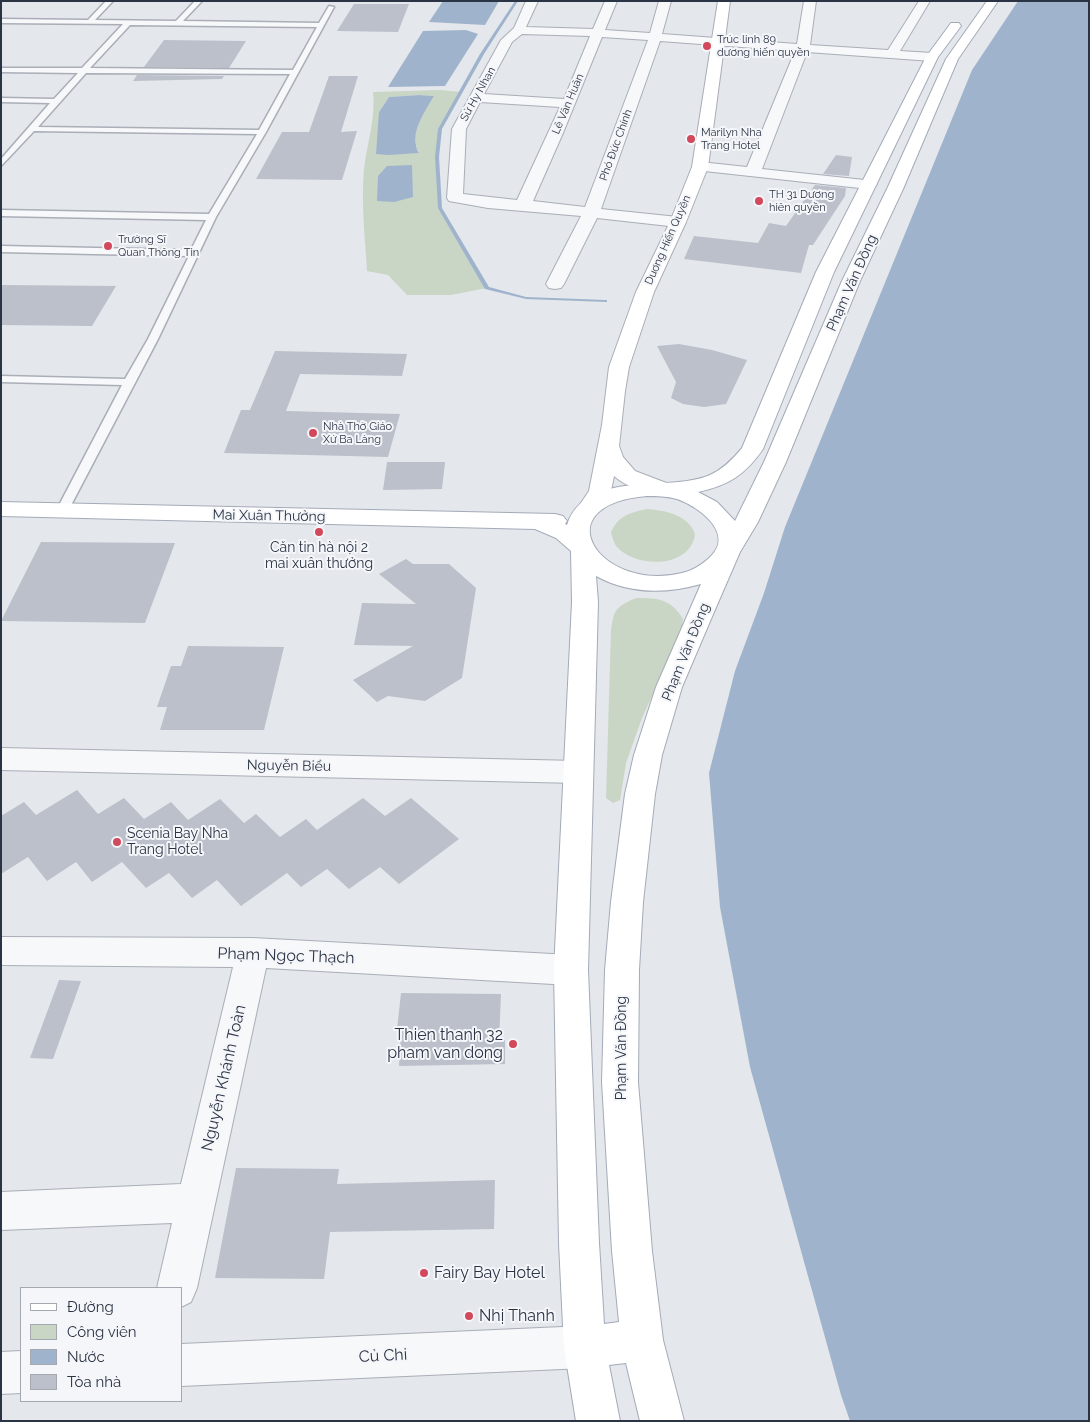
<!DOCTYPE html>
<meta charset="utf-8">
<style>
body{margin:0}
#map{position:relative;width:1090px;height:1422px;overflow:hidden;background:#e4e7ec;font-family:Raleway,sans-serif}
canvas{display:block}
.frame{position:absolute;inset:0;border:2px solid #2b3445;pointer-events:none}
.legend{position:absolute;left:20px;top:1287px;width:162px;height:115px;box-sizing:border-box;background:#f4f6f9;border:1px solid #a4a8b1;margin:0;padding:6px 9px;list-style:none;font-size:15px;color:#2b3445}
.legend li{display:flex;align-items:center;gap:10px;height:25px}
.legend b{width:25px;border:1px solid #a4a8b1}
</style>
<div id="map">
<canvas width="1090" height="1422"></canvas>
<div class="frame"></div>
<ul class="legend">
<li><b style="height:6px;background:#fff"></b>Đường</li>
<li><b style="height:14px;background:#c9d6c5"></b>Công viên</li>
<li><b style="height:14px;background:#9fb4cc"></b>Nước</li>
<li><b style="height:14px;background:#bbc0ca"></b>Tòa nhà</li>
</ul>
</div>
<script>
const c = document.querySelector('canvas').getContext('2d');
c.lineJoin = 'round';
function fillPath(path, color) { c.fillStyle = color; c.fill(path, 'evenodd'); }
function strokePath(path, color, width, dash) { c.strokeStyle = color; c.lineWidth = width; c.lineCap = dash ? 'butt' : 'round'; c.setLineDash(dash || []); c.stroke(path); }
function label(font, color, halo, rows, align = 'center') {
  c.font = font + ' Raleway,sans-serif'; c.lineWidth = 4; c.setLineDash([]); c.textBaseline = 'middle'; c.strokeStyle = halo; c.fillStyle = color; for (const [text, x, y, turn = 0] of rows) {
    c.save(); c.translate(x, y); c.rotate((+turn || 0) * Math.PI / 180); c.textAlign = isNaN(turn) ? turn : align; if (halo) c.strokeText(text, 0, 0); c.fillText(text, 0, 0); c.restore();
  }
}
const green = new Path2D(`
 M440 90 461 92 440 129 437 157 440 208 487 288 451 295H407L388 275 367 271C365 237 361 203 364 169 367 143 376 118 373 92ZM419 95 434 96C425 112 408 134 419 152L379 131V112L389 97Z
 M648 509C667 511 688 515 695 534 691 568 637 569 617 547 614 544 613 538 611 533 617 516 631 512 648 509Z
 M636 598C658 598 671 599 683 619L681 632 642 718 626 763 620 800 613 803 606 798 611 630C614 609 616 607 636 598Z`);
const water = new Path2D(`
 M443 1H499L485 25 429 22Z
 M1018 1H1089V1421H850L841 1395 750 1067 720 907 709 773 735 671 764 593 785 527 972 70Z
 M466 30 478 34 445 86 388 87 423 31Z
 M419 95 434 96C425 112 408 134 419 153L388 155 376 154 379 112 389 97Z
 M412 165 413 197 394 202 377 201 378 176 387 166Z`);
const stream = new Path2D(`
 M515 1H518L484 54 442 129 439 157 442 208 489 287 526 297 605 300H607V302L526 299 485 289 438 208 435 157 438 129 480 54Z`);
const building = new Path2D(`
 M354 4H409L398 32 337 31Z
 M164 40 246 41 229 68 144 67Z
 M137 75 224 76 222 79 133 81Z
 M329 76H358L341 132 357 131 342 180 256 179 282 132H309Z
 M836 155 852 157 849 176 823 174Z
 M815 185 846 188 845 196 813 245H809L801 273 684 259 694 236 758 243 769 223 786 226Z
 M1 285 116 286 92 326 1 325Z
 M679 344 712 350 747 360 726 404 704 407 683 404 671 398 676 382 657 346Z
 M275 351 407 354 402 376 300 374 286 411 400 414 388 457 224 453 241 410H250Z
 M387 462H445L442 489 383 490Z
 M41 542 175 543 145 623 1 621Z
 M406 559 413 564H449L476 588 462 678 425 701 388 696 377 702 353 680 413 646 354 645 362 603 416 604 379 574Z
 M188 646 284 647 264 730H160L167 707H157L171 666H181Z
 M77 790 98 814 124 798 144 819 171 802 188 820 220 799 244 823 256 814 280 837 306 819 317 830 363 798 385 816 411 798 459 839 399 884 380 867 349 889 327 869 301 887 287 873 241 906 217 880 192 898 169 873 146 888 122 862 92 882 76 862 47 881 28 857 1 874V816L24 802 36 815Z
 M59 980 81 981 53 1059 30 1058Z
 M401 993 501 994 499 1041 505 1040V1064L399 1066 401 1030H397Z
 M236 1168 339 1169 337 1184 495 1180 494 1229 330 1232 324 1279 215 1278Z`);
const lane = new Path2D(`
 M106 1H113L95 20 176 21 195 1H202L183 21 319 23 329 6 334 7 266 132 216 217 158 339 68 511 62 515 56 511 122 385 1 382V376L125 379 148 339 189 256 1 252V246L191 250 206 220 1 216V210L209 214 257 134 34 131 1 166V159L50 103 1 102V98L54 99 78 73 1 72V68H82L123 24 1 23V19L88 20ZM130 25 317 27 293 70 90 68ZM86 73 290 74 259 130 38 127Z`);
const street = new Path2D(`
 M526 1H538L526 27 593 29 605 1H617L605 30 650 33 659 1H671L662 34 797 44 804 1H816L810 45 888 50 919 1H930L900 51 932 53 938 57 932 61 807 52 762 169 874 181 877 184 874 187 869 189 695 170 692 167 695 164 700 162 747 167 795 51 660 41 601 209 678 217 684 219 686 222 684 225 678 227 597 218 564 284 561 288 555 289 549 288 546 284 581 216 488 208 449 201 447 198 452 129 501 40 514 28ZM522 34 590 36 564 99 484 94 512 42ZM602 37 648 40 585 207 533 201 563 133ZM480 102 560 107 517 200 463 194 466 129Z
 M1 748 578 761 588 764 592 772 588 780 578 783 1 770Z
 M1 937 253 938 571 955 583 960 588 970 583 980 571 985 266 968 197 1288 191 1302 181 1307V1288H157L172 1223 1 1230V1192L181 1184 233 967 1 965Z
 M585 1326 600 1332 606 1347 600 1362 585 1368 181 1386V1344Z
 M21 1351V1393L1 1394V1352Z`);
const secondary = new Path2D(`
 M718 1H730L708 167 686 222 654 292 629 367 625 391 619 446 623 457 635 471 669 484 672 489 669 494C652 498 627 487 614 476L611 491 596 514 588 516 580 514 577 509 589 491 602 425 609 367 636 292 670 222 692 167Z`);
const primary = new Path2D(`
 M987 1H998L958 59 903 189 860 281 786 462 758 522 740 552 714 612 682 687 662 755 655 794 643 902 639 970 638 1082 652 1251 663 1340 684 1421H640L626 1363 609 1365 620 1421H576L564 1347 559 1243 554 970 572 602 571 551 556 538 535 529 1 516V502L555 514 563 516 567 521 565 524 567 525C586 468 669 493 710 475 723 469 733 459 742 448L816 272 926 57 951 23H959L961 26 938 57 834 272 763 449C745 475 729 485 698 492L717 502 735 521 764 462 842 281 887 189 946 59ZM647 496C657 496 667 496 677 499 700 507 737 535 708 559 701 565 692 571 682 573 600 593 541 505 647 496ZM596 576C629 594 666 594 701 584L656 687 634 755 625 794 611 902 605 970 602 1082 612 1251 619 1322 604 1324 599 1243 588 970 598 602Z`);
const markers = [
 [707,46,5,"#d1495b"],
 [691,139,5,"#d1495b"],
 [759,201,5,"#d1495b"],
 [108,246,5,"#d1495b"],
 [313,433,5,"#d1495b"],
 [319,532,5,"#d1495b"],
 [117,842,5,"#d1495b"],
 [513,1044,5,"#d1495b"],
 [424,1273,5,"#d1495b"],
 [469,1316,5,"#d1495b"]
];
const farPoinames = [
 ["Trúc linh 89",717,40],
 ["dương hiến quyền",717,53],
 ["Marilyn Nha",701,133],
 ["Trang Hotel",701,146],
 ["TH 31 Dương",769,195],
 ["hiên quyền",769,208],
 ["Trường Sĩ",118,240],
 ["Quan Thông Tin",118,253],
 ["Nhà Thờ Giáo",323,427],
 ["Xứ Ba Làng",323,440]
];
const farStreetnames = [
 ["Sử Hy Nhan",478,94,-61],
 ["Lê Văn Huân",568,104,-67],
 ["Phó Đức Chính",616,145,-70],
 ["Duơng Hiến Quyền",668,240,-66]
];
const streetNames = [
 ["Phạm Văn Đồng",852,283,-66],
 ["Mai Xuân Thưởng",269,516,1],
 ["Phạm Văn Đồng",686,652,-68],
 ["Nguyễn Biểu",289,766,1],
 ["Phạm Văn Đồng",622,1048,-90]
];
const poiNames = [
 ["Căn tin hà nội 2",319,548],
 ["mai xuân thưởng",319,564],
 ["Scenia Bay Nha",127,834,"left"],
 ["Trang Hotel",127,850,"left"]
];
const nearStreetnames = [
 ["Phạm Ngọc Thạch",286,956,2],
 ["Nguyễn Khánh Toàn",224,1078,-77],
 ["Củ Chi",383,1356,-3]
];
const nearPoinames = [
 ["Thien thanh 32",503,1035,"right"],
 ["pham van dong",503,1053,"right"],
 ["Fairy Bay Hotel",434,1273],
 ["Nhị Thanh",479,1316]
];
fillPath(green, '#c9d6c5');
fillPath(water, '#9fb4cc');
fillPath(stream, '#9fb4cc');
fillPath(building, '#bbc0ca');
strokePath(lane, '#a9aeb7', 3);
strokePath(street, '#a9aeb7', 2);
strokePath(secondary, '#a9aeb7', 2);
strokePath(primary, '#a3abb8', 2);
fillPath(lane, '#f7f8fa');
fillPath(street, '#f7f8fa');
fillPath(secondary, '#fff');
fillPath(primary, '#fff');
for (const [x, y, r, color] of markers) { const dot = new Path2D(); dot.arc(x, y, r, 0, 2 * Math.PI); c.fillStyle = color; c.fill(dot); strokePath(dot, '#f4f6f9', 2); }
label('11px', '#2b3445', '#f4f6f9', farPoinames, 'left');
label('11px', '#2b3445', '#f4f6f9', farStreetnames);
label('14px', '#2b3445', '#f4f6f9', streetNames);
label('14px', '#2b3445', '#f4f6f9', poiNames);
label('16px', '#2b3445', '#f4f6f9', nearStreetnames);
label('16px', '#2b3445', '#f4f6f9', nearPoinames, 'left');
</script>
